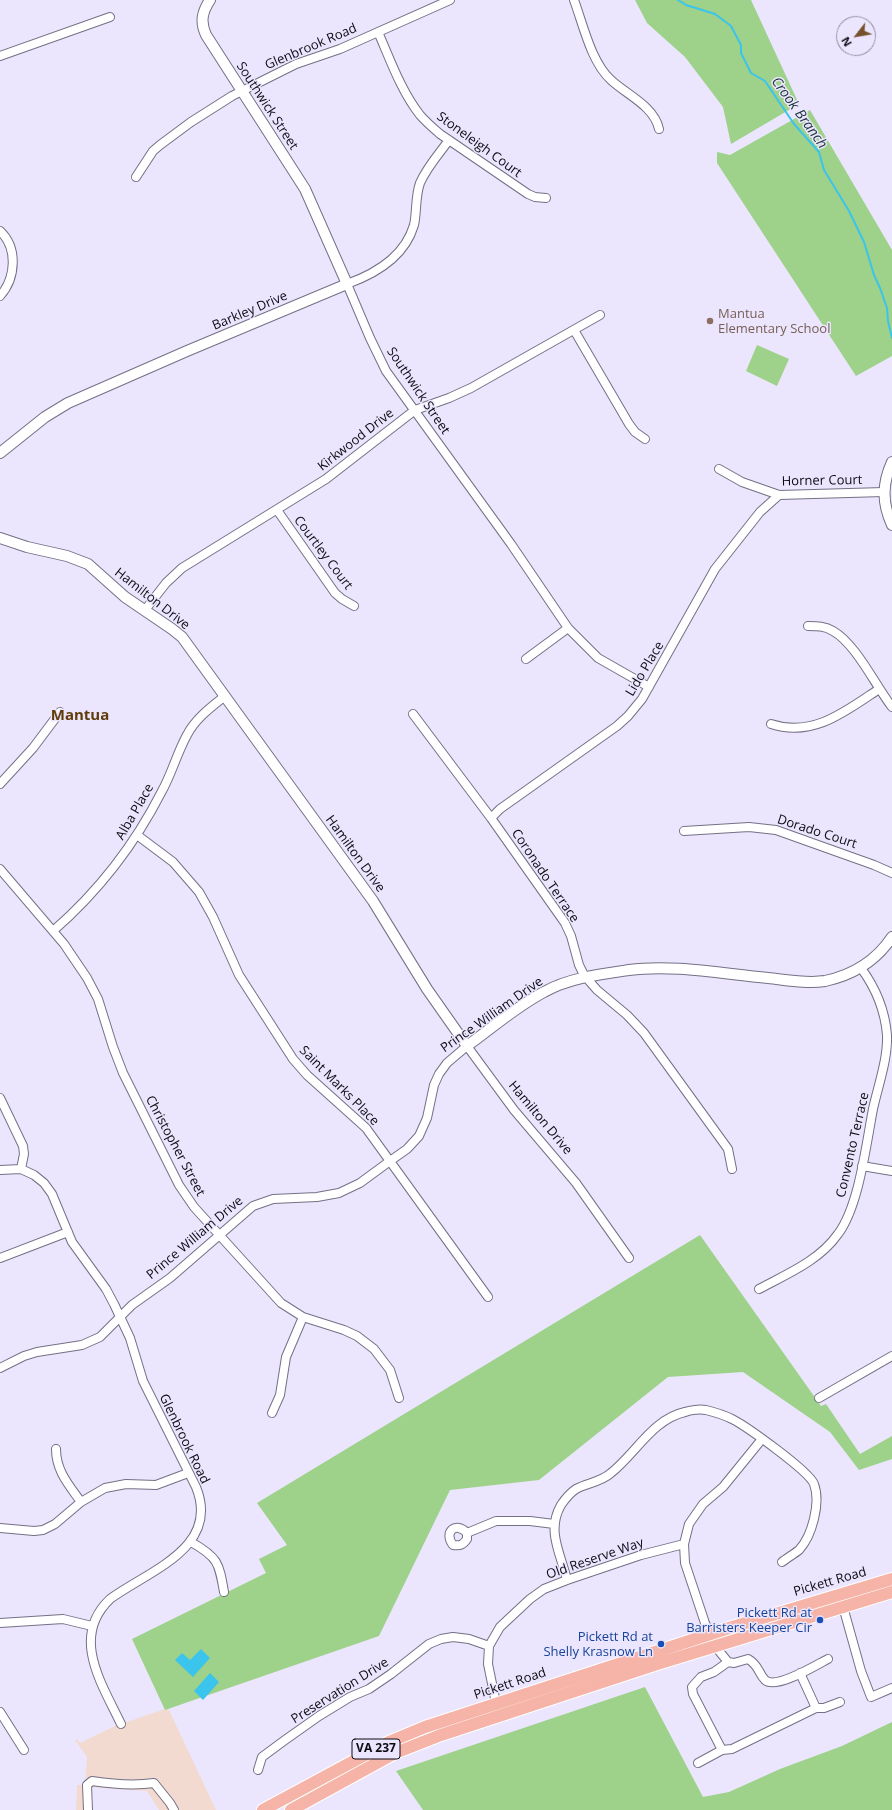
<!DOCTYPE html>
<style>
body{margin:0}
#map{position:relative;width:892px;height:1810px;overflow:hidden;background:#ebe6fe;font-family:"Open Sans",sans-serif}
canvas{display:block}
.north{position:absolute;left:836px;top:16px;width:40px;height:40px;box-sizing:border-box;background:#ebe6fe;border:1px solid #928ea0;border-radius:50%;rotate:239deg;font-size:11px;font-weight:700;line-height:16px;text-align:center;color:#0c0b12}
.north::after{content:'';display:block;margin:auto;width:14px;height:18px;background:#75522b;clip-path:polygon(50% 0,100% 100%,50% 72%,0 100%)}
</style>
<div id="map">
<canvas width="892" height="1810"></canvas>
<div class="north">N</div>
</div>
<script>
const c = document.querySelector('canvas').getContext('2d');
c.lineJoin = 'round';
function fillPath(path, color) { c.fillStyle = color; c.fill(path, 'evenodd'); }
function strokePath(path, color, width, dash) { c.strokeStyle = color; c.lineWidth = width; c.lineCap = dash ? 'butt' : 'round'; c.setLineDash(dash || []); c.stroke(path); }
function label(font, color, halo, rows, align = 'center') {
  c.font = font + ' "Open Sans",sans-serif'; c.lineWidth = 3; c.setLineDash([]); c.textBaseline = 'middle'; c.strokeStyle = halo; c.fillStyle = color; for (const [text, x, y, turn = 0] of rows) {
    c.save(); c.translate(x, y); c.rotate((+turn || 0) * Math.PI / 180); c.textAlign = isNaN(turn) ? turn : align; if (halo) c.strokeText(text, 0, 0); c.fillText(text, 0, 0); c.restore();
  }
}
const commercial = new Path2D(`
 M168 1708 216 1810H159L147 1791 88 1787 87 1810H76L77 1785H85L87 1757 75 1740 77 1739 80 1743 115 1726Z`);
const green = new Path2D(`
 M635 0H751L799 104 731 144 723 107 685 57 647 23Z
 M810 110 892 250V356L856 376 717 163V152L730 155Z
 M757 345 789 359 777 386 746 371Z
 M700 1235 821 1406 826 1404 860 1454 892 1436V1459L859 1470 830 1432 743 1372 668 1377 539 1480 450 1490 379 1636 165 1710 132 1639 266 1573 259 1559 287 1545 257 1503Z
 M645 1687 703 1797 729 1792 780 1769 842 1746 892 1722V1810H423L396 1771Z`);
const water = new Path2D(`
 M201 1649 210 1658 193 1677 175 1660 182 1653 190 1660Z
 M210 1673 219 1682 203 1700 194 1691Z`);
const stream = new Path2D(`
 M678 0 686 5 715 14 731 26 741 45V53L751 73 765 81 794 124 819 152 824 170 849 211 864 242 874 275 880 288 887 308 888 321 892 338`);
const minor = new Path2D(`
 M574 0C583 24 591 62 611 80 627 95 654 106 659 129
 M378 32C390 59 401 91 420 115 426 122 433 128 440 134L528 194 535 197 546 198
 M0 56 110 17
 M449 140C439 154 427 167 420 183 415 197 417 212 414 225 405 256 375 274 347 284L370 338 386 371 511 544 568 628 598 658 649 687
 M136 177 153 151 160 145 191 122 232 96 296 64 340 49 450 0
 M0 231C18 248 16 278 0 296
 M574 330 629 424 635 432 645 439
 M719 469 742 482 779 495 884 492
 M277 510 335 593 342 599 354 606
 M145 610 166 583 182 568 326 479 415 410 449 398 471 388 600 315
 M808 626C817 626 825 626 833 631 856 644 875 685 892 707
 M526 659 568 628
 M413 714 491 818 565 923 571 936 579 965 584 975 597 990 627 1015 644 1033 728 1149 732 1169
 M771 724C813 738 846 711 879 689
 M0 784 33 748 60 712
 M491 818 500 809 617 726 628 716 642 699 715 569 760 512 779 495
 M684 831 749 827 776 830 874 865 892 873
 M137 835 173 862 199 892 213 917 239 975 293 1059 307 1075 366 1128 488 1297
 M0 869 64 944 87 978 98 999 113 1047 123 1073 179 1185 194 1207 281 1303 303 1317 344 1330 357 1336 374 1349 390 1370 399 1398
 M53 931C99 891 135 844 162 791 172 773 177 753 187 735 195 719 211 707 225 696
 M0 1098 23 1146 24 1154 21 1169
 M862 1166 892 1171
 M0 1170 21 1169 34 1175 44 1183 52 1194 72 1242 106 1289 114 1304 130 1338 143 1381 196 1487C221 1548 148 1571 110 1599 70 1637 102 1684 121 1724
 M0 1258 68 1232
 M759 1289C787 1274 819 1261 838 1234 859 1206 866 1145 873 1109 878 1086 888 1059 887 1035 885 1011 875 987 861 968
 M0 1368 24 1356 37 1352 82 1345 100 1337 132 1305 170 1278 253 1206 273 1199 317 1197 339 1193 360 1183 390 1161 407 1149 419 1136 427 1118 434 1085 439 1074 447 1063 467 1046 514 1110 576 1183 629 1258
 M819 1398 892 1356
 M272 1413 280 1395 286 1357 303 1317
 M762 1439 723 1487 703 1504 689 1524 684 1544 685 1563 705 1623 715 1646 728 1662 734 1663 748 1659C759 1665 758 1673 765 1680 776 1690 816 1665 828 1659
 M56 1449C56 1471 69 1485 81 1502
 M0 1528 34 1531 43 1530 55 1524 81 1502 105 1488 126 1484 156 1485 188 1473
 M467 1533V1539C463 1545 460 1546 453 1545 443 1532 456 1521 467 1533L496 1521H530L554 1524
 M191 1542C218 1557 219 1563 224 1592
 M567 1580C561 1554 546 1531 561 1505 565 1499 570 1493 576 1489 587 1483 601 1482 611 1473 636 1453 653 1419 685 1412 690 1410 700 1409 706 1410 714 1412 724 1415 732 1419 746 1426 809 1471 814 1484 821 1503 812 1536 799 1550 794 1554 787 1558 782 1562
 M842 1603 861 1671 871 1697 892 1688
 M0 1623 63 1619 92 1626
 M800 1673 816 1708
 M497 1708 488 1664 489 1646 500 1627 530 1599 544 1589 567 1580 641 1555 684 1544
 M0 1712 24 1750
 M722 1750 693 1694 692 1687 701 1677 714 1672 728 1662
 M698 1763 722 1750 732 1749 816 1708H824L840 1702
 M258 1770 262 1757 285 1740 319 1716 350 1697 369 1689 391 1674 429 1644 441 1639 453 1637 469 1639 489 1646
 M88 1810 87 1785 92 1781C112 1784 133 1786 154 1783L170 1803 174 1810`);
const tertiary = new Path2D(`
 M0 453 45 417 68 403 187 351 347 284 305 189 206 35C200 22 202 12 210 0
 M892 462C882 484 882 503 892 525
 M0 538 27 547 67 556 88 564 125 597 172 629 182 637 373 901 427 989 467 1046C492 1028 517 1006 544 992 569 978 601 974 629 970 673 964 723 974 768 978 787 980 807 984 825 981 853 975 876 961 892 937`);
const primary = new Path2D(`
 M263 1810 389 1742 425 1727 729 1628 892 1579
 M291 1810 395 1753 441 1735 657 1664 892 1592`);
const markers = [
 [710,321,4,"#8d6e63"],
 [820,1620,4,"#1a4fb4"],
 [661,1644,4,"#1a4fb4"]
];
const shields = [
 [376,1749,48]
];
const shieldNames = [
 ["VA 237",376,1749]
];
const streetNames = [
 ["Glenbrook Road",311,47,-23],
 ["Southwick Street",267,106,57],
 ["Stoneleigh Court",479,145,36],
 ["Barkley Drive",250,311,-23],
 ["Southwick Street",418,391,56],
 ["Kirkwood Drive",356,440,-38],
 ["Horner Court",822,481,-1],
 ["Courtley Court",323,553,53],
 ["Hamilton Drive",152,599,38],
 ["Lido Place",645,669,-59],
 ["Alba Place",135,812,-60],
 ["Dorado Court",817,832,18],
 ["Hamilton Drive",355,854,54],
 ["Coronado Terrace",545,876,56],
 ["Prince William Drive",492,1015,-35],
 ["Saint Marks Place",339,1086,45],
 ["Hamilton Drive",540,1118,50],
 ["Convento Terrace",853,1145,-77],
 ["Christopher Street",175,1146,62],
 ["Prince William Drive",195,1238,-40],
 ["Glenbrook Road",184,1439,64],
 ["Old Reserve Way",595,1559,-19],
 ["Pickett Road",830,1582,-16],
 ["Pickett Road",510,1684,-18],
 ["Preservation Drive",340,1691,-32]
];
const educationNames = [
 ["Mantua",718,314],
 ["Elementary School",718,329]
];
const transitNames = [
 ["Pickett Rd at",812,1613],
 ["Barristers Keeper Cir",812,1628],
 ["Pickett Rd at",653,1637],
 ["Shelly Krasnow Ln",653,1652]
];
const waterNames = [
 ["Crook Branch",799,113,54]
];
const quarterNames = [
 ["Mantua",80,716]
];
fillPath(commercial, '#f2dad0');
fillPath(green, '#9ed189');
fillPath(water, '#3bc4ec');
strokePath(stream, '#3bc4ec', 2);
strokePath(minor, '#747085', 10);
strokePath(tertiary, '#747085', 12);
strokePath(primary, '#fff', 14);
strokePath(minor, '#fff', 8);
strokePath(tertiary, '#fff', 10);
strokePath(primary, '#f6b3a7', 12);
for (const [x, y, r, color] of markers) { const dot = new Path2D(); dot.arc(x, y, r, 0, 2 * Math.PI); c.fillStyle = color; c.fill(dot); strokePath(dot, '#ebe6fe', 1.5); }
for (const [x, y, w] of shields) { const box = new Path2D(); box.roundRect(x - w / 2, y - 10, w, 20, 3); c.fillStyle = '#ebe6fe'; c.fill(box); strokePath(box, '#0c0b12', 1); }
label('bold 12px', '#0c0b12', null, shieldNames);
label('13px', '#0c0b12', '#ebe6fe', streetNames);
label('13px', '#785e54', '#ebe6fe', educationNames, 'left');
label('13px', '#164399', '#ebe6fe', transitNames, 'right');
label('italic 14px', '#20373f', '#ebe6fe', waterNames);
label('bold 15px', '#613c09', '#ebe6fe', quarterNames);
</script>
